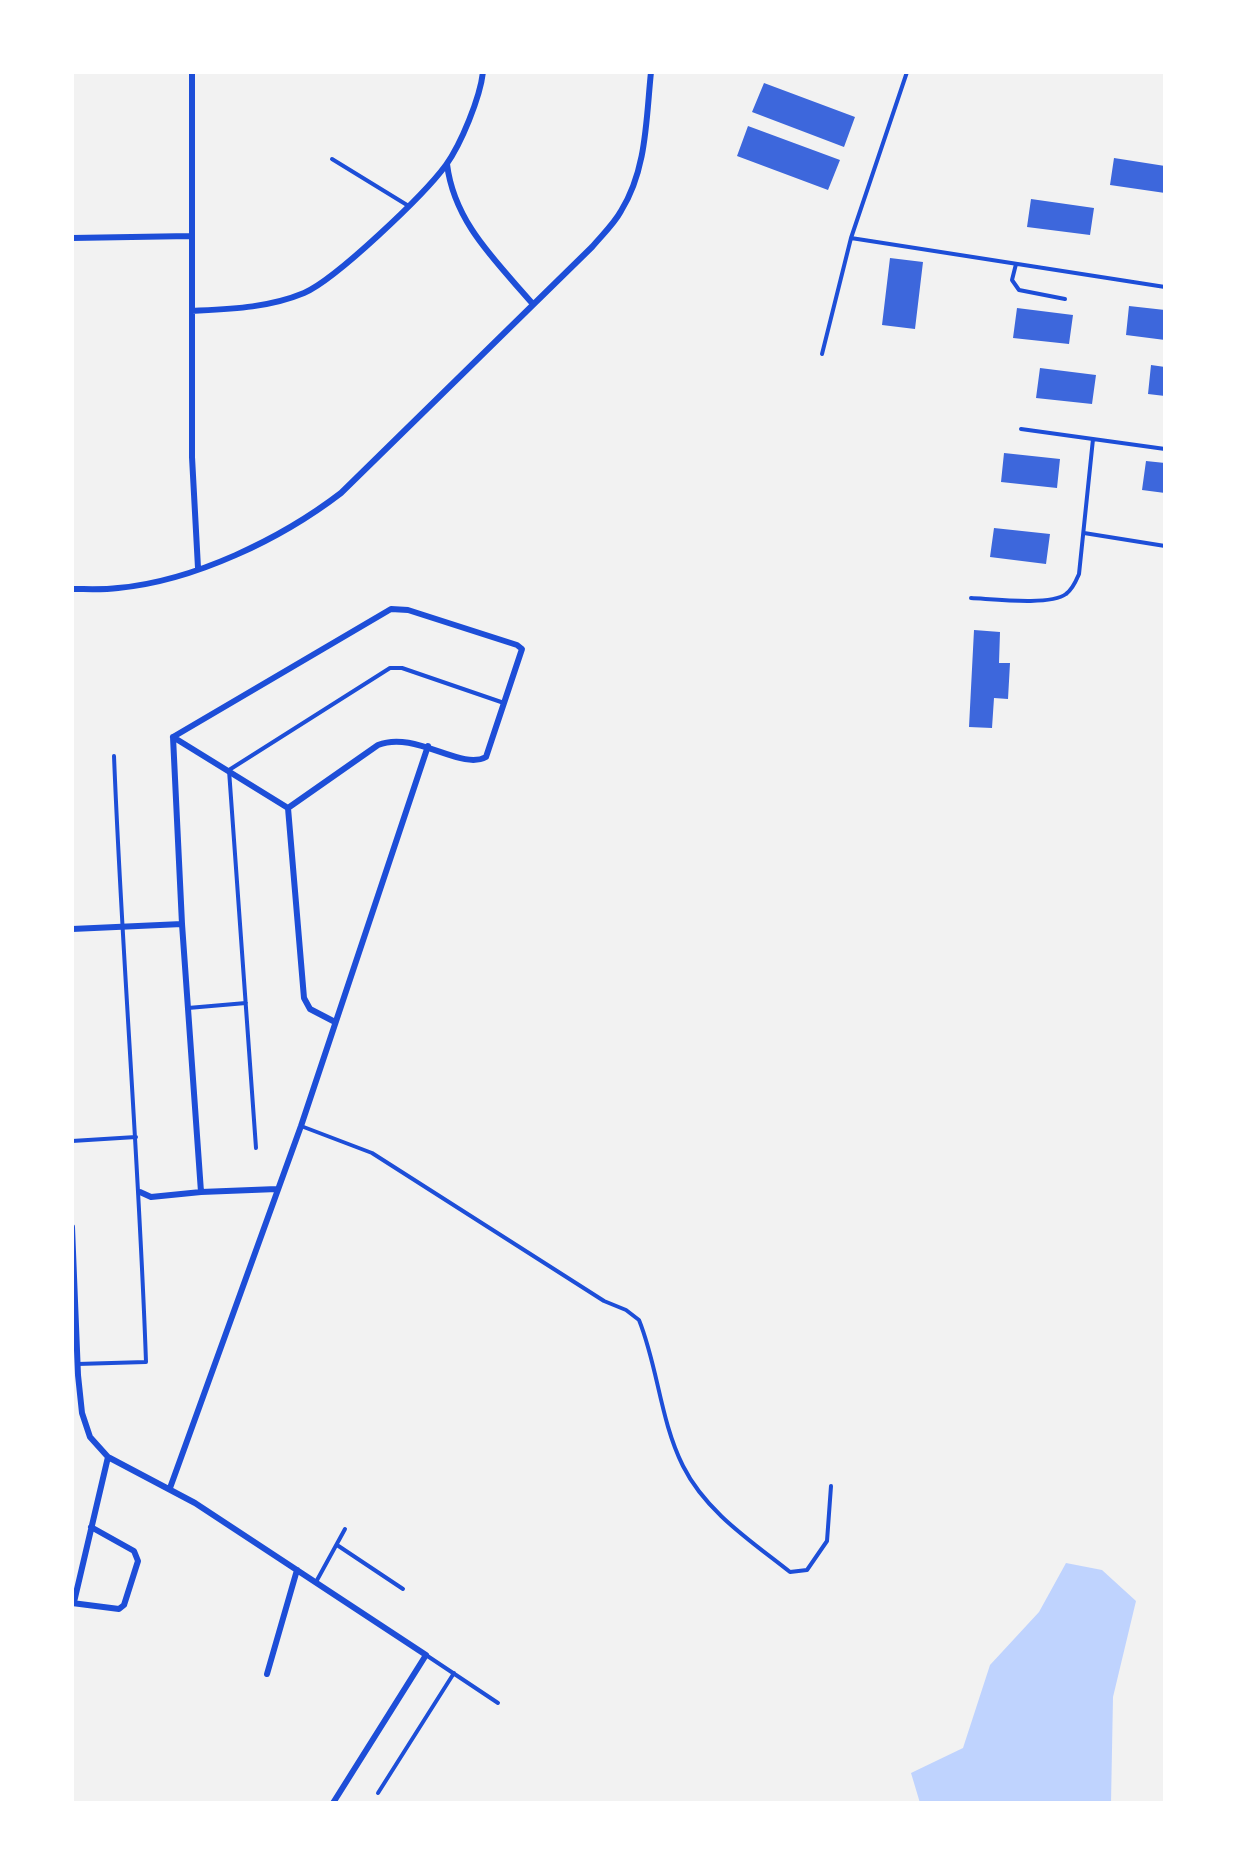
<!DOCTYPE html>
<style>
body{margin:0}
#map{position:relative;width:1237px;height:1875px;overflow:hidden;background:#f2f2f2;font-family:Lato,sans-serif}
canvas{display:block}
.frame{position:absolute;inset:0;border:74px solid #fff;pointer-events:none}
</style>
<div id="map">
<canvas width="1237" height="1875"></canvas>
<div class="frame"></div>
</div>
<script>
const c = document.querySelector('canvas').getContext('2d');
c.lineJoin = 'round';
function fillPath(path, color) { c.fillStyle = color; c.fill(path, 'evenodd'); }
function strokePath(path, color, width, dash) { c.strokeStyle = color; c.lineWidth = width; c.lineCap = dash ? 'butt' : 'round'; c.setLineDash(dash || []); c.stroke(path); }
const water = new Path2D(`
 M1066 1563 1102 1570 1136 1601 1113 1697 1111 1803H920L911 1773 963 1748 990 1665 1039 1612Z`);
const building = new Path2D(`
 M764 83 855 117 844 147 752 112Z
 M748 126 840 160 828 190 737 156Z
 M1114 158 1165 166V193L1110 185Z
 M1031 199 1094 208 1090 235 1027 227Z
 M890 258 923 262 915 329 882 325Z
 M1129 306 1165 310V340L1126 335Z
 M1017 308 1073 315 1069 344 1013 338Z
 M1151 365 1165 367V396L1148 394Z
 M1040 368 1096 375 1092 404 1036 398Z
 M1004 453 1060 459 1057 488 1001 482Z
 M1146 461 1165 463V493L1142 490Z
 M994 528 1050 534 1046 564 990 557Z
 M974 630 1000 632 999 663H1010L1008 699 994 698 992 728 969 727Z`);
const service = new Path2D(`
 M332 159 407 205
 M851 238 1165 287
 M1016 264 1012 280 1019 290 1065 299
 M822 354 851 238 907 72
 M1021 429 1165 449
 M1084 533 1165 546
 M971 598C993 599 1050 606 1066 594 1073 589 1076 581 1079 574L1093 439
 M188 1008 246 1003
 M301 1126 372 1153 604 1301 626 1310 639 1320C658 1367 660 1420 683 1466 706 1512 751 1541 790 1572L807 1570 827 1541 831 1486
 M72 1141 136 1137
 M256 1148 229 770 390 668H402L504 703
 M77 1364 146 1362C139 1160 122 958 114 756
 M337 1545 403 1589
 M316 1582 345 1529
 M426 1655 498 1703
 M378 1793 454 1673`);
const minor = new Path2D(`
 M192 72V457L198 568
 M447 164C454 222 495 260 532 303
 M72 238 191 236
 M192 311C230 309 268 308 304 293 336 279 424 195 446 165 461 144 480 98 483 72
 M72 589C87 589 103 590 118 588 194 581 281 539 341 493L592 247C602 235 614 224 621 211 647 169 646 119 651 72
 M173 737 391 609 408 610 517 645 522 649 486 757C461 771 415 730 378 745L288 808 304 998 310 1009 335 1022
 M173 737 182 924 201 1192 277 1189
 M173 737 288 808
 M72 929 182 924
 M140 1192 151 1197 201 1192
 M72 1227 78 1375 82 1413 90 1437 108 1457 195 1503 426 1655 333 1803
 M170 1488 301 1126 428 746
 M74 1602 108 1457
 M72 1603 119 1609 124 1605 138 1561 134 1551 91 1527
 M267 1674 297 1570`);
fillPath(water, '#bfd3fe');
fillPath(building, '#3d67dc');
strokePath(service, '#1d4ed8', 4);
strokePath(minor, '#1d4ed8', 6);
</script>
